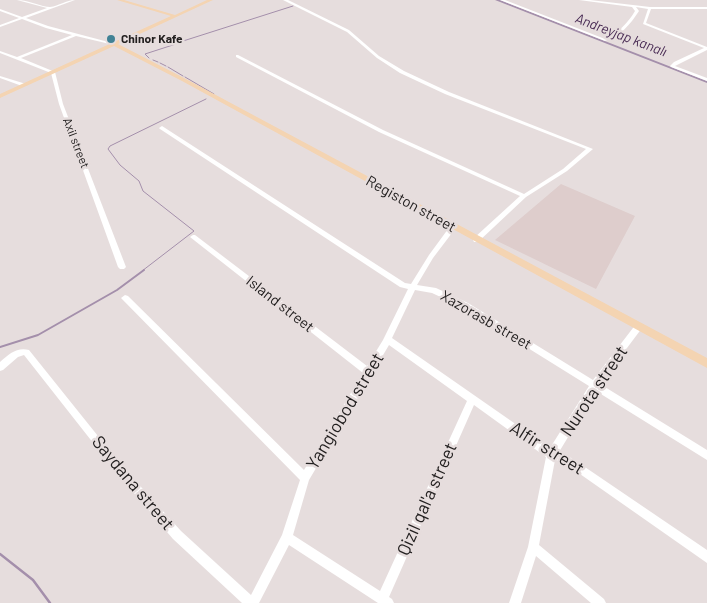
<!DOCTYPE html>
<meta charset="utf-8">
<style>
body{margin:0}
canvas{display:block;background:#e6dddd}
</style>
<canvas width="707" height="603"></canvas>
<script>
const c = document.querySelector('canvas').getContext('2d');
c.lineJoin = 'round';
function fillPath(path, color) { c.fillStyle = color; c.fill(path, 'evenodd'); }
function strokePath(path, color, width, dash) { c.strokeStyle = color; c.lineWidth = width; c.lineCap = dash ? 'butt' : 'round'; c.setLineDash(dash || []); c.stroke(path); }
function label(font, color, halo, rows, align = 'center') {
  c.font = font + ' Barlow,sans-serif'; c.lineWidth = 5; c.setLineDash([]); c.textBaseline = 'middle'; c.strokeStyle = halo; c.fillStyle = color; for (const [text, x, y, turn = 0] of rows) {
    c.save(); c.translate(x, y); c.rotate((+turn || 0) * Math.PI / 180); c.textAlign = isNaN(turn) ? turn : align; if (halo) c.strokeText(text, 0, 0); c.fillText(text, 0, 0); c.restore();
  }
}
const built = new Path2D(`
 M561 184 635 216 596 289 495 240Z`);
const streamFar2 = new Path2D(`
 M180 42 293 6
 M149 58 145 54 176 44
 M153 60 158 62
 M160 63 166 66
 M168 67 183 76
 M185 77 214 94
 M142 271 194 231 143 191 139 181 120 165 108 149 110 146 206 99`);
const streamFar1 = new Path2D(`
 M0 347 38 335 117 290 144 270`);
const stream = new Path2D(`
 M0 554 33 580 50 603`);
const canal = new Path2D(`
 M495 0H500L707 81V83Z`);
const street = new Path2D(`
 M17 0C28 0 42 7 50 7 59 6 66 0 75 0L26 18 48 26 116 44 114 45 76 36 21 58 55 72 63 104 126 267 124 269H120L118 267 59 104 51 73 0 53V51L17 57 72 35 46 28 22 19 0 27V25L19 18 0 11V9L22 17 47 8Z
 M283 0H288L349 30 379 56 404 71 449 92 593 149 567 171 526 197 478 242H474L473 240 474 238 520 196 379 132 236 57V55H238L383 130 524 194 563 169 586 149 445 94 400 73 377 58 347 32Z
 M500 0H505L605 39C618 33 628 23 635 11L632 7 579 0H590L650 7H707V9H651L646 23 707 47V50L675 66 707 78V81L671 67 670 66 674 62 704 48 643 24 648 9 636 7 639 11C630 25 620 36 605 41Z
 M0 76 26 84V85L22 86 0 78Z
 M162 126 405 283 411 284 429 255 451 225H455L456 227 455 229 433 258 417 285 436 288 468 303 593 380 636 324H642L643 326 642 328 600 384 707 450V460L596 391 559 452 565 454 576 461 707 550V563L570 467 560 461 555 460 539 545 604 599 606 603H591L536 556 521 603H509L528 547 546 457 474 405 389 597 392 599 394 603H378L289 545 259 603H242L173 539 116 472 24 355 18 357 3 370 0 371V362C9 354 17 347 29 350L122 466 181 531 251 595 282 535 300 480 121 298 125 295 128 296 304 470 363 373 190 237 193 235H195L367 366 383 340 408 289 400 287 160 129 159 128ZM415 290 432 293 462 307 589 386 550 448 392 338ZM389 345 467 401 380 591 293 535 309 480Z`);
const secondary = new Path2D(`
 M117 0H124L175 15 207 0H213L118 44 186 79 707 358V368L182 81 114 46 0 98V94L171 16Z`);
const markers = [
 [111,39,5,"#418295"]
];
const farPoinames = [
 ["Chinor Kafe",121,39]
];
const farStreetnames = [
 ["Axil street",76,143,69]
];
const farWaternames = [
 ["Andreyjap kanalı",621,35,21]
];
const streetNames = [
 ["Registon street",411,204,29],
 ["Island street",280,304,38],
 ["Xazorasb street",486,320,30]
];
const nearStreetnames = [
 ["Nurota street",594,391,-56],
 ["Yangiobod street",345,411,-59],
 ["Alfir street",547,448,32],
 ["Saydana street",133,483,50],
 ["Qizil qal'a street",427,499,-66]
];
fillPath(built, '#decdcc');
strokePath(streamFar2, '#a48fab', 1);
strokePath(streamFar1, '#a48fab', 2);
strokePath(stream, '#a48fab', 2.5);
fillPath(canal, '#a48fab');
fillPath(street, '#fff');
fillPath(secondary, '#f4d4b2');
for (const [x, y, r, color] of markers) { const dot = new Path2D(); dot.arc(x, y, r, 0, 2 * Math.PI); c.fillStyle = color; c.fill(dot); strokePath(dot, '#e6dddd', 2); }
label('bold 12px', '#232020', '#e6dddd', farPoinames, 'left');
label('12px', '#232020', '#e6dddd', farStreetnames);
label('italic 14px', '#492b54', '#e6dddd', farWaternames);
label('15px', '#232020', '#e6dddd', streetNames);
label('18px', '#232020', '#e6dddd', nearStreetnames);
</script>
